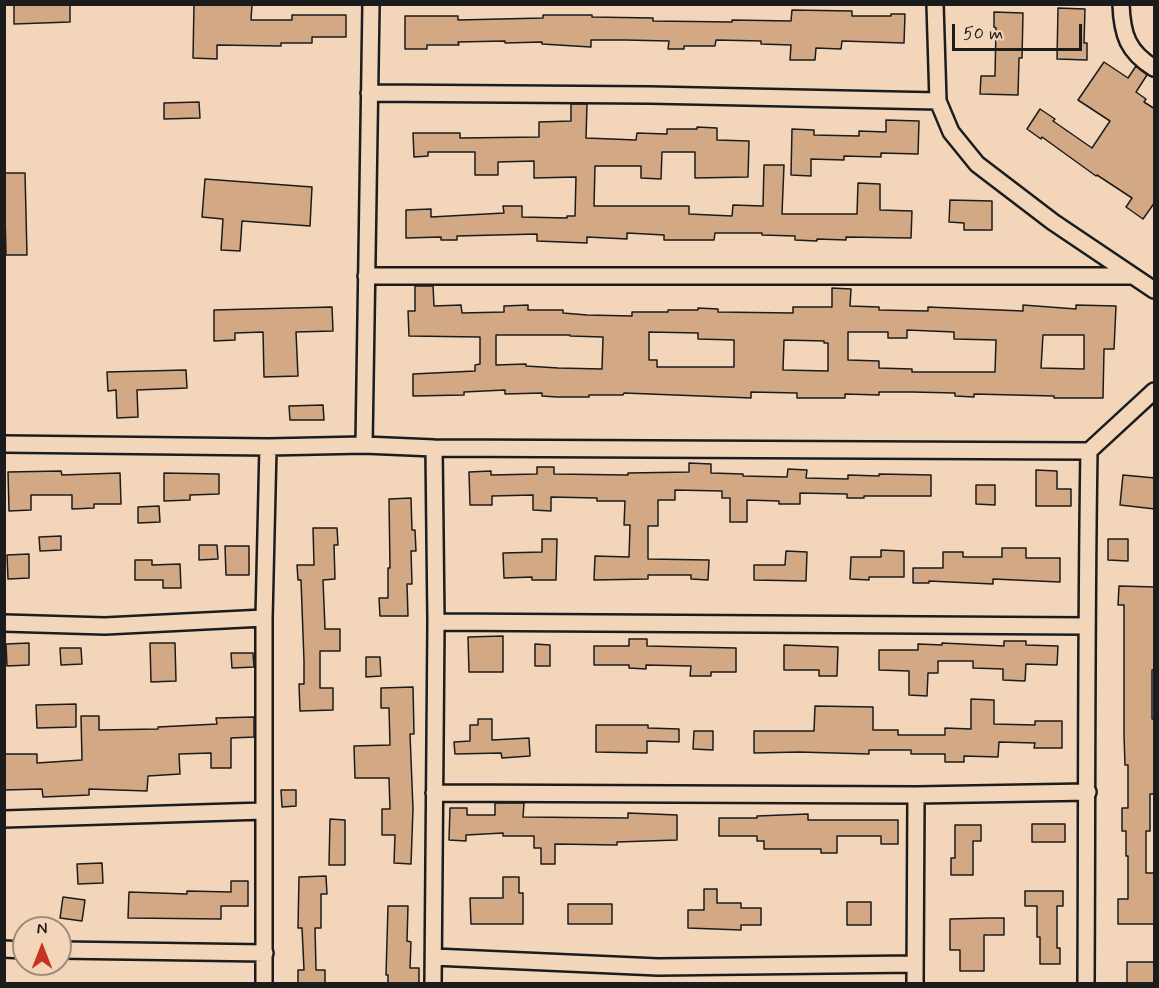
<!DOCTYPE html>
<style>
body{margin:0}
#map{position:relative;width:1159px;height:988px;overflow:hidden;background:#f3d6b9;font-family:Mynerve,sans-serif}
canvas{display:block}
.frame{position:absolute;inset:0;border:6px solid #1c1c1c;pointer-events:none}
.north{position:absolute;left:12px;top:916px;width:60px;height:60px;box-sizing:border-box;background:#f3d6b9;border:2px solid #9d8c7a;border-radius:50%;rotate:0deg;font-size:16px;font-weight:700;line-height:24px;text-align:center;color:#1c1c1c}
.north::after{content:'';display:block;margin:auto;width:21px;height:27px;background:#c8321e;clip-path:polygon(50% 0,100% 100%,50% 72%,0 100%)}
.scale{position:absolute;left:952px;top:24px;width:130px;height:27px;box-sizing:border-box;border:3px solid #1c1c1c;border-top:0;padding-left:8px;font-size:18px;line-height:21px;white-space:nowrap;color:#1c1c1c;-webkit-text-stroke:4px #f3d6b9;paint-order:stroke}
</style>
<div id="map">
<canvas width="1159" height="988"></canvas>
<div class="frame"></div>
<div class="north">N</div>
<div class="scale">50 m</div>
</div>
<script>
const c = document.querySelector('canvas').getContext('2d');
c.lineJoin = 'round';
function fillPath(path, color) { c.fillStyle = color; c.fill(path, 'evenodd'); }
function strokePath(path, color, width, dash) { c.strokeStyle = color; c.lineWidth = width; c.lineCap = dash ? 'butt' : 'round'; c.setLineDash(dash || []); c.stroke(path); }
const building = new Path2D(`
 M14 4H70V22L14 24Z
 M194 4H252L251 20H292V15H346V37H312V43H281V46L217 45V59L193 58Z
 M1058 8 1085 9 1084 43H1087V60L1057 59Z
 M792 10 852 11V16H891V14H905L904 43 842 41 841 49 816 48 815 60H790L791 45 761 44V41L716 40 715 46H684V49H668L669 41 625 40H591V47L542 44V42L505 43V41L458 42 459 45H427V49H405V16H458V20L543 18V15H592V17L653 18V21L732 22V20L791 21Z
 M994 12 1023 13 1022 58H1019L1018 95 980 94 981 76H995L996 28 994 27Z
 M1104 62 1128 78 1136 66 1147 75 1136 92 1146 99 1144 102 1155 109V202L1143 219 1126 207 1132 198 1097 175 1096 176 1042 137 1041 139 1027 129 1040 109 1055 119 1053 121 1092 148 1110 121 1078 100Z
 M199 102 200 118 164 119V103Z
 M571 104H587L586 138 636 140 637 133 667 134V129H697V127L717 128V140L749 141 748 177 695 178V152H662L661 179 641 178V166H595L594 206H689V214L732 216 733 205 763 206 764 165H784L782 214H857L858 183 880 184V210L912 211 911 238 846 237V240L817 239V241L795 240V236L762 235V233H715L714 240H664V235L627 233V239L587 237V243L537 241V234L457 236V240H441V237L406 238V210L431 209V217L504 213 503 206H522V217L567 218V216H575L576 177 534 178V161L498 162V175H475V152H428V156L414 157 413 133H460V138L539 137V122L571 121Z
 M886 120 919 121 918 154 881 153V157L844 156V160L811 159V176L791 175 792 129 814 130V135L859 136V131L886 132Z
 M4 173H25L27 255H6Z
 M205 179 312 187 310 226 242 221 240 251 221 250 223 219 202 217Z
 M950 200 992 201V230H964V223L949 222Z
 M415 286H433L434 306 461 305 462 313 504 312V306L528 305V310H563V313L587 315 632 316V312H668V310H698V308L718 309V312L793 313V307H832V288L851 289 850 306 879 307V310L928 311V307L1023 311V305L1076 309V305L1116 306 1114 349H1104L1103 398H1054V396L974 394V397L955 396V393L912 392H879V395L845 394V398H797V393L751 392V398L624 393 623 395H589V397H557L542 396V393L505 394V390L464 392V395L413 396V374L475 371V365L480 364V337L409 336 408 311H415ZM907 330 954 332V339L996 340 995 372H912V369L879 368V361L848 360V332H888V338H907ZM649 332 698 333V339L734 340V367H657V360H649ZM496 335H570V336L603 337 602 369 558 368 526 366V364L496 365ZM1043 335H1084V369L1041 368ZM784 340 824 341V343H828V371L783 370Z
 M332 307 333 331 296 332 298 376 264 377 263 332 235 333V340L214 341V310Z
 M186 370 187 388 137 390 138 417 117 418 116 390 108 391 107 372Z
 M323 405 324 420H290L289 406Z
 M689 463 711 464V473L743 474V476L787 477 788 469 807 470 806 478 848 479V475L879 476V474L931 475V496H864V498H847V494L800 493V504H779V501L747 500V522H730V498H722V491L675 490V500H658V526H648V559L709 560 708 580 691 579V575H648V579L594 580 595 556 629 557 630 525H624L625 501H597V498L551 497V511L533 510V495L492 496V505H470L469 472 491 471V475L537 474V467H554V474L628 475V473L689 472Z
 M1036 470 1057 471V489H1071V506H1036Z
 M61 471 62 475 120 473 121 504H94V508L72 509V495H31V510L9 511 8 472Z
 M164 473 219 474V494L190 495V500L164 501Z
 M1123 475 1155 478V509L1120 505Z
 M976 485H995V505L976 504Z
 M411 498 412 530H415L416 551H411L412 584H407L408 616H380L379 598H388V568H390L389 499Z
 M159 506 160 522 138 523V507Z
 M313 528H337L338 545H334L335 579 323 580 325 629H340V651H320V688H333V710L300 711 299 684H304V661L301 580H298L297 565H314Z
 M61 536V550L40 551 39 537Z
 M542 539H557L556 580H532V577L504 578 503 553 542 552Z
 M1108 539H1128V561L1108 560Z
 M199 545H217L218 559 199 560Z
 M225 546H249V575H226Z
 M1002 548H1026V558H1060V582L993 579V584L929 581V583H913V568H943V552H963V557H1002Z
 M881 550 904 551V577H869V580L850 579 851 557H881Z
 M786 551 807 552 806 581 754 580V565H785Z
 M29 554V578L8 579 7 555Z
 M135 560H152V565L180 564 181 588H163V580H135Z
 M1119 586 1155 587V670H1152V719H1155V794H1150V831H1146V873H1155L1154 924H1118V899H1128V856H1126V831H1122V808H1128V765H1125L1124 735V605H1118Z
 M503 636V672H469L468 637Z
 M629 639H647V646L736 648V672H711V676H690L691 666 646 665V669L629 668V665H594V646H629Z
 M1004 641H1026V645L1058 646 1057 665 1026 664 1025 681 1003 680V669L973 668V661H938V673H928L927 696 909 695V671L879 670V650H918V644L942 645V643L1004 646Z
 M29 643V665L7 666 6 644Z
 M150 643H175L176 681 151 682Z
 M535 644 550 645V666H535Z
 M784 645 838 647 837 676H819V670H784Z
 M60 648H81L82 664 61 665Z
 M231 653H253L254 667 232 668Z
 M366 657H380L381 676 366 677Z
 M413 687 414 734H410L413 809 411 864 394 863 395 835H382V809H390L389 778H355L354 746 390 745 389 708H381V688Z
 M971 699 994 700V724L1035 725V721H1062V748H1034L1035 743 999 742 998 757 964 756V762H945V754H911V750H869V754L799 752 754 753V731H814L815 706 873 707V730H898V735H945V728L971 729Z
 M76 704V727L37 728 36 705Z
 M81 716H99V730L158 729V727L217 724 216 718 254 717V737L231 738V768H211V753L179 754 180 774 148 776 147 791 89 789V795L43 797 42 789 4 790V754H37V763L82 760Z
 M478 719H492V740L529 738 530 756 502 758 501 753 455 754 454 742 470 741V725H478Z
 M596 725H648V728L679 729V742L647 741V753L596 752Z
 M694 731H713V750L693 749Z
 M281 790H296V806L282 807Z
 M495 803H524L523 817 628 818V813L677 815V840L617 842V845L555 844V864H541V848H534V836H503V833L466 835V841L449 840 450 808H467V815H495Z
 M808 814V820H898V844H881V836H837V853H821V849H764V841H757V836H719V818H757V816Z
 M330 819 345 820V865H329Z
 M1032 824H1065V842H1032Z
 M955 825H981V841H973V875H951V858H955Z
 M102 863 103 883 78 884 77 864Z
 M326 876 327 894H321V928H315L316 970H325V984H298V970H304L302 928H298L299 877Z
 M503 877H519V893H523V924H471L470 898H503Z
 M231 881H248V906H221V919L128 918 129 892 187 894V891L231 892Z
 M704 889H717V903H741V908H761V925H741V930L688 928V910H704Z
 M1025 891H1063V906H1057V948H1060V964H1040V937H1037V906H1025Z
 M63 897 85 900 82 921 60 918Z
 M847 902H871V925H847Z
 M568 904H612V924H568Z
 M388 906H408L407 941 411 942 410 968H419V984H388V975H386Z
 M989 918H1004V935H984V971H960V950H950V919Z
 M1127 962H1155V984H1127Z`);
const minor = new Path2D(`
 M935 4 938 101 951 132 977 164 1053 222 1154 290
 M1121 4C1122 35 1128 52 1154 68
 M369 93 650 95 938 101
 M366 276H1131
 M4 444 268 447 364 445 434 448 1089 451 1154 391
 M364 445 371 4
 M436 622 1086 626
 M4 623 105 626 264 618
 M434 793 916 795 1088 792
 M4 819 264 811
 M4 949 24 950
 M60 950 265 953
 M434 957 658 967 915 964
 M264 984V618L268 447
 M433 984 436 622 434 448
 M915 984 916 795
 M1086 984C1087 806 1086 629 1089 451`);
fillPath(building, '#d3a884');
strokePath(building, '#1c1c1c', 1.5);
strokePath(minor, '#1c1c1c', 20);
strokePath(minor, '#f3d6b9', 15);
</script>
